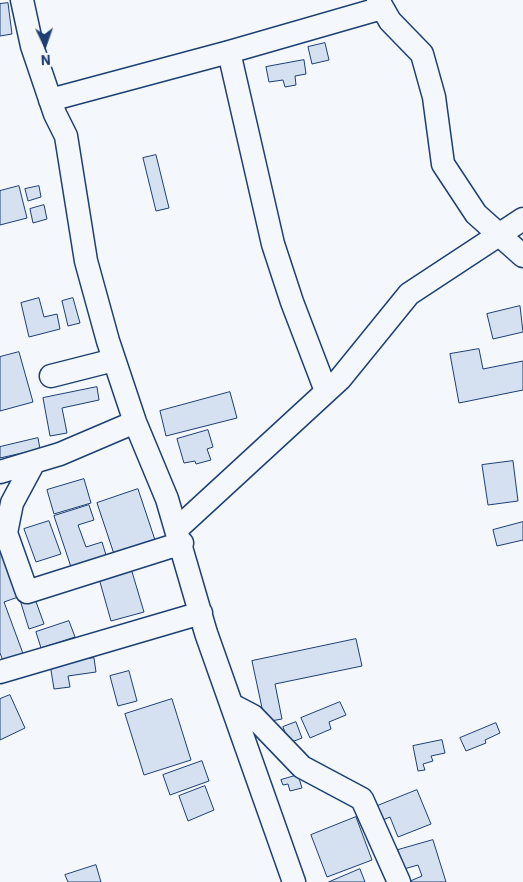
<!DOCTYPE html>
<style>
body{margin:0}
#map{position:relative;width:523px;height:882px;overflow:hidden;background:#f4f7fb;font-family:"IBM Plex Sans",sans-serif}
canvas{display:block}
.north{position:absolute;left:20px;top:20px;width:50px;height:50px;-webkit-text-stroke:4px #f4f7fb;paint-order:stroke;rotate:177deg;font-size:14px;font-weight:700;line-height:20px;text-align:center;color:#1d3f73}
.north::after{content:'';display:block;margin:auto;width:18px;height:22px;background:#1d3f73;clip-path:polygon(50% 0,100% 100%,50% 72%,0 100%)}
</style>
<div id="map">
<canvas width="523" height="882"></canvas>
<div class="north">N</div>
</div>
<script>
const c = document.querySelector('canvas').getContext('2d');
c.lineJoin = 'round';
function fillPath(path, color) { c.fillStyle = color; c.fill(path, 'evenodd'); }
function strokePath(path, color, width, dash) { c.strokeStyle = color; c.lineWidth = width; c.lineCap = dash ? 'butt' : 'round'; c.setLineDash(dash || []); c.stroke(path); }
const building = new Path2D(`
 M8 3 12 34 0 36V4Z
 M325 43 329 60 312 64 308 47Z
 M304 60 306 74 295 76 296 85 285 87 283 80 269 82 266 67Z
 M156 155 169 208 156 211 143 158Z
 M19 186 27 218 0 225V191Z
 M39 186 41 197 28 201 25 189Z
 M44 205 47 219 33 223 30 209Z
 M39 298 44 317 57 314 60 329 29 337 21 303Z
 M73 298 80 323 68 326 62 301Z
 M520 306 523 332 493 339 487 314Z
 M479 349 483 369 523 361V390L459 403 450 354Z
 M19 352 33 402 0 411V357Z
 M97 387 99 400 62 408 67 433 50 436 43 398Z
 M230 392 237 418 166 436 160 411Z
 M208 430 213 447 207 449 211 460 196 464 195 461 184 463 177 439Z
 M38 438 40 449 0 458V447Z
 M513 461 518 501 488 505 482 465Z
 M84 479 91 503 54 514 47 490Z
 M138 489 155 540 114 554 97 503Z
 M89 505 94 520 78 525 86 547 102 542 106 555 71 567 54 516Z
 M49 521 61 554 36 562 24 529Z
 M523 522V540L497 546 493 530Z
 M0 541 21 596 4 602 25 659 5 666 0 653Z
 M130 565 144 612 111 621 98 575Z
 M34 596 44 624 29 629 20 600Z
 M69 621 75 637 41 648 36 632Z
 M356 639 362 666 275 684 282 719 265 722 252 661Z
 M94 658 96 672 68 676 70 687 54 689 50 664Z
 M129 671 137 701 118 706 110 676Z
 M10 695 25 728 0 740V699Z
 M172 699 191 760 144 775 125 714Z
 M340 702 346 715 329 722 331 729 310 738 301 718Z
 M296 722 302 738 289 743 283 727Z
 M496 723 500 733 485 740 486 743 466 751 460 738Z
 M442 740 445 753 431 756 433 761 423 764 425 770 418 771 413 746Z
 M202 761 209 781 170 795 163 775Z
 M298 775 302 788 290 791 288 784 283 785 281 780Z
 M205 786 214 810 188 821 179 796Z
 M417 790 431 824 398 837 390 817 376 823 370 809Z
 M356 817 372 860 327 877 311 835Z
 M433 840 446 882H408L422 876 418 865 404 869 398 850Z
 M96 865 101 882H68L65 875Z
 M360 869 365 882H329Z`);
const minor = new Path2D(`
 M22 0 32 46 55 114 66 136 86 261 108 341 135 422 167 499 206 633 294 882
 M378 0 390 21 422 54 434 97 443 164 476 214 523 256
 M229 52 273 244 292 302 326 391
 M50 100 229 52 382 8
 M51 376 114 360
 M34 462 12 503 6 533 27 592 182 543
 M0 472 60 454 135 422
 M177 529 340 379 409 294 523 219
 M0 672 201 613
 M232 705 253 716 302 767 362 799 399 882`);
fillPath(building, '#d5e0f0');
strokePath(building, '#1d3f73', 1);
strokePath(minor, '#1d3f73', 25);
strokePath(minor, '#f4f7fb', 22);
</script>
